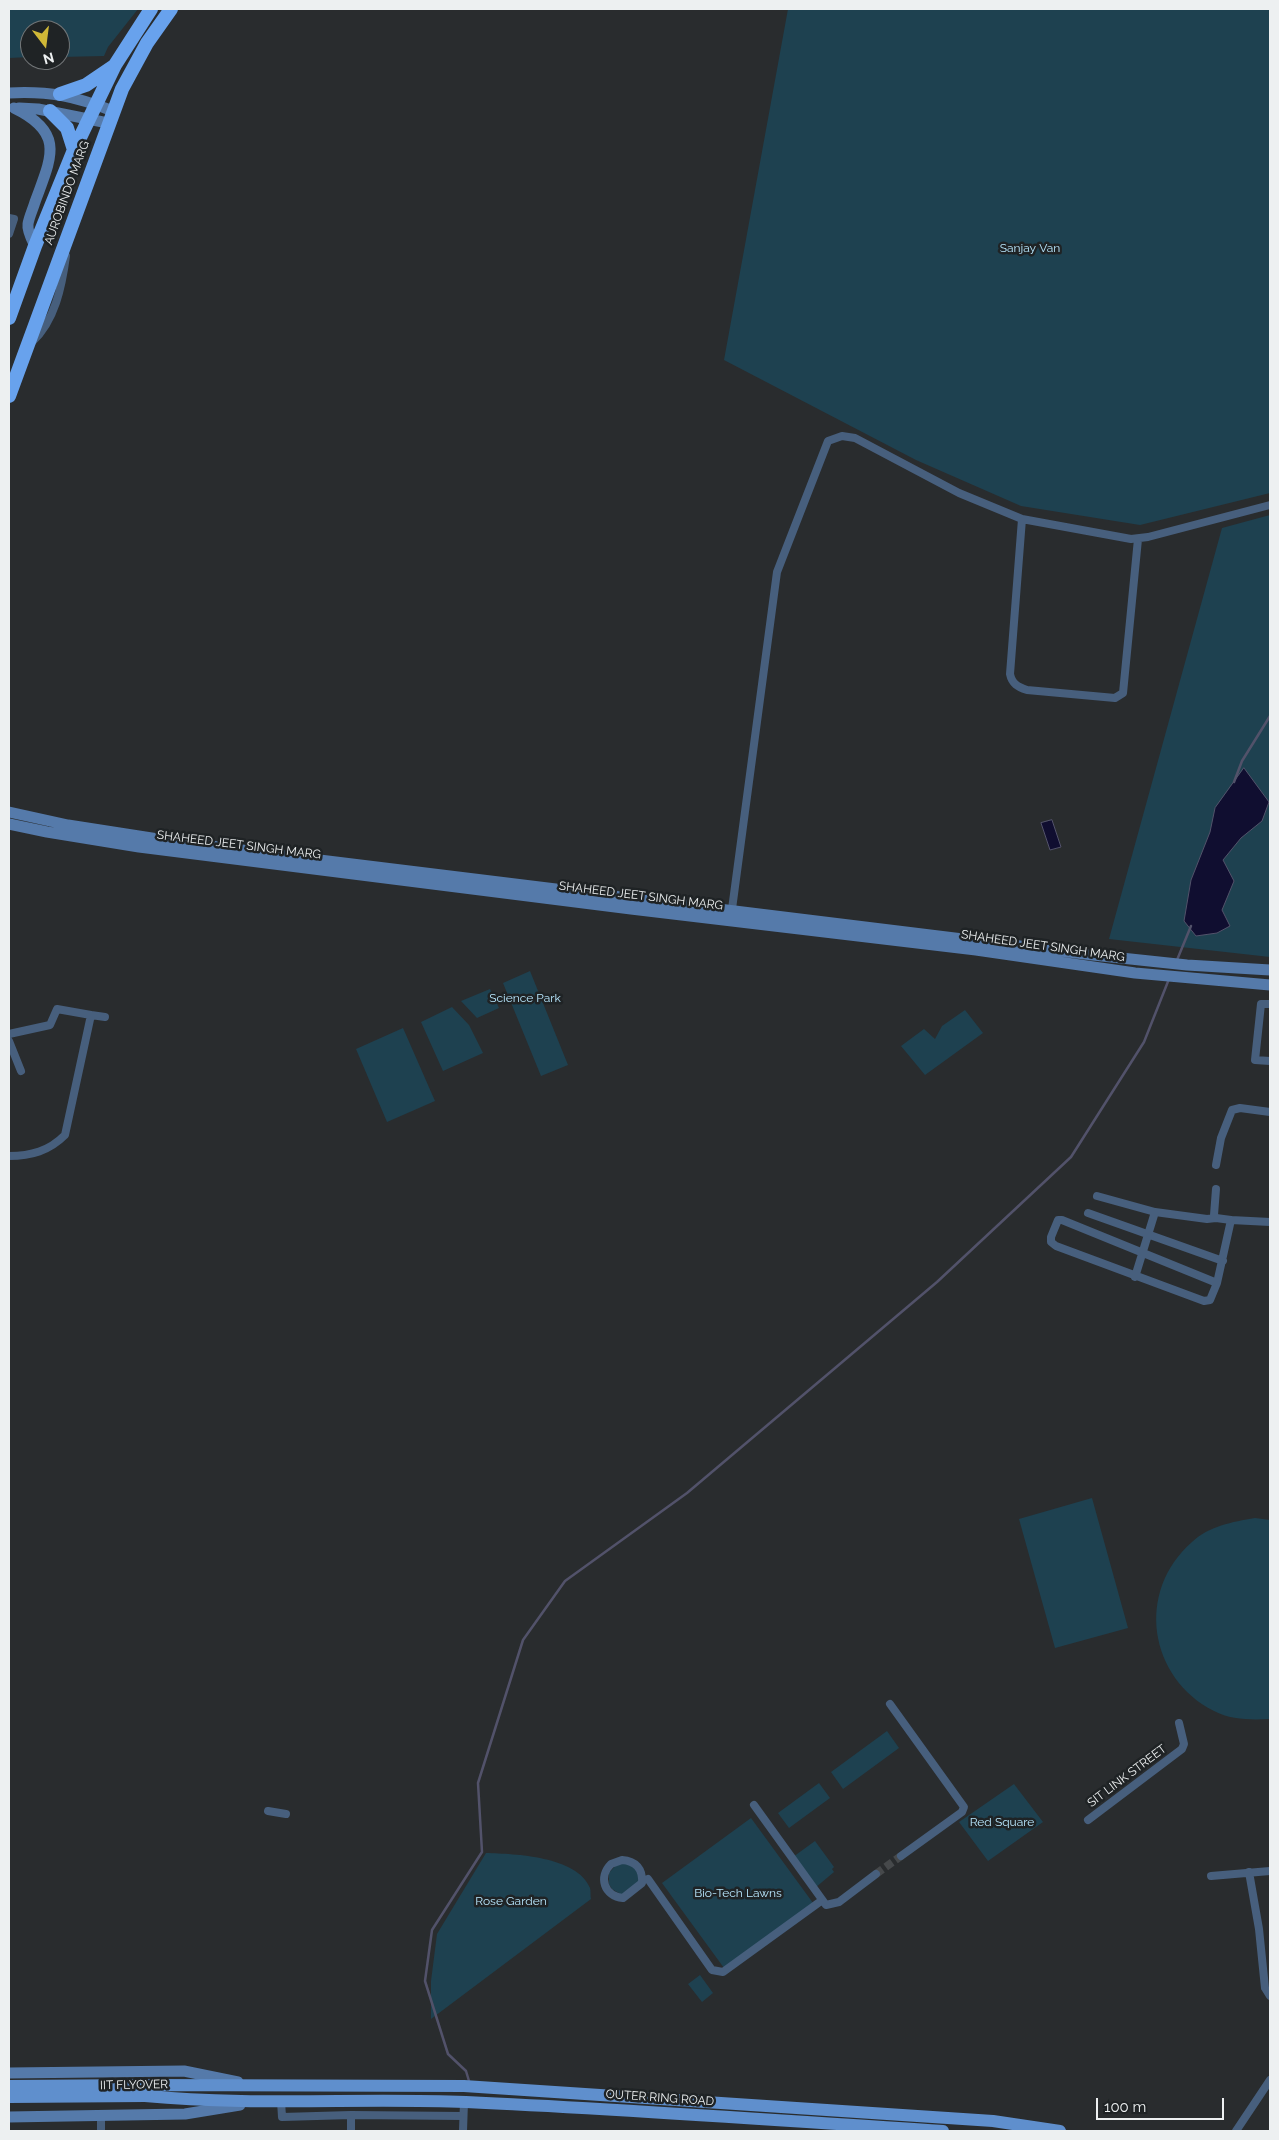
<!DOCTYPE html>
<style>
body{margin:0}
#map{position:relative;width:1279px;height:2140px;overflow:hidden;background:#292c2e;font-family:Raleway,sans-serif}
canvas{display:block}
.frame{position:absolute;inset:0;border:10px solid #edf0f1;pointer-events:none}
.north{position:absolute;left:20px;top:20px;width:50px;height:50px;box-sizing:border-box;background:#1f2325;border:1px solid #717577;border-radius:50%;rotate:165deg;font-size:14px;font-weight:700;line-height:20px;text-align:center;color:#edf0f1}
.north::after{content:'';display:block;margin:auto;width:18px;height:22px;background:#d0b837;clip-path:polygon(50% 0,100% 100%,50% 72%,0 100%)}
.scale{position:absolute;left:1096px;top:2098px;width:128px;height:22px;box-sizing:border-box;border:2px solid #edf0f1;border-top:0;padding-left:6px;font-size:15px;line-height:18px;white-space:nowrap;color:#edf0f1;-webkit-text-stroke:4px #1f2325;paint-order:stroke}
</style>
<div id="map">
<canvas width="1279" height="2140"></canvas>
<div class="frame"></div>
<div class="north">N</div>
<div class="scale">100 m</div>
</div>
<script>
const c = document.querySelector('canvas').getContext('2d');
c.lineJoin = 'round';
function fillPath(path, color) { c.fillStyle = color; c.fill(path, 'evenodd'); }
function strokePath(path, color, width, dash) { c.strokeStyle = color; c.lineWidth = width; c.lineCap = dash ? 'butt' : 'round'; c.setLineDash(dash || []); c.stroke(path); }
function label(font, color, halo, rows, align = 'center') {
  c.font = font + ' Raleway,sans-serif'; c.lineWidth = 5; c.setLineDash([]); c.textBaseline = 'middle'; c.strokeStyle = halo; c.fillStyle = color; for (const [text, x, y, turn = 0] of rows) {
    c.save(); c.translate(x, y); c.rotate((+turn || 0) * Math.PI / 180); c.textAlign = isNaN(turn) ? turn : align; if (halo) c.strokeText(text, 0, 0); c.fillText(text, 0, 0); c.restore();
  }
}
const green = new Path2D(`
 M9 9H138L108 47 104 56 60 57V30H30V57L9 58Z
 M788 9H1270V493L1140 525 1021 506 916 460 724 360Z
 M1270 515V957L1109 939 1222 528Z
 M530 971 568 1065 541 1076 503 983Z
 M490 989 499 1008 477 1018 461 1001Z
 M452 1007 469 1025 483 1053 443 1071 421 1022Z
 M965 1010 983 1033 925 1075 901 1046 924 1029 935 1039 942 1026Z
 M403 1028 435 1101 387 1122 356 1049Z
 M1092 1498 1128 1628 1055 1648 1019 1519Z
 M1255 1518 1270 1520V1719C1252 1720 1231 1720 1214 1711 1149 1678 1135 1592 1192 1542 1209 1526 1232 1522 1255 1518Z
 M887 1731 899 1748 843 1789 831 1772Z
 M819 1783 830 1798 789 1828 778 1813Z
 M1014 1784 1043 1822 988 1861 959 1822Z
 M751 1818 813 1903 724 1968 662 1883Z
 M815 1841 834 1867 832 1869 834 1872 815 1888 793 1857Z
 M486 1853C515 1854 577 1856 590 1888 591 1891 590 1896 591 1899L431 2019V1981L437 1934Z
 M628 1863 638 1871 640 1882 622 1895 612 1889 609 1884V1873L617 1864Z
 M700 1975 713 1993 702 2002 688 1984Z`);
const water = new Path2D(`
 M1244 768 1269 802 1262 821 1241 838 1223 860 1234 881 1222 910 1230 926 1217 933 1196 936 1184 921 1191 880 1210 832 1215 808Z
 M1052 820 1061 847 1050 850 1041 823Z`);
const stream = new Path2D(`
 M1234 782 1242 761 1270 716
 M1177 960 1191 926
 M469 2081 466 2071 448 2054 425 1981 432 1930 482 1852 478 1783 523 1640 565 1581 687 1493 937 1282 1071 1157 1144 1042 1169 979`);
const streetTunnel = new Path2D(`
 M876 1874 901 1856`);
const street = new Path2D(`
 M9 218 14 219 9 234
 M32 342C55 321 62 286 66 256
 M1022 519 1010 674C1012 684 1018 687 1027 690L1115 698 1123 693 1138 539
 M732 909 777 572 828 441 842 436 855 438 959 493 1022 519 1131 539 1148 537 1270 505
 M1270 1004H1261L1255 1060 1270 1061
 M91 1015 105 1017
 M9 1034 50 1025 57 1009 91 1015 65 1135C49 1151 31 1156 9 1156
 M9 1041 21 1071
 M1216 1165 1221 1138 1232 1110 1240 1108 1270 1112
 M1216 1189 1214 1215 1216 1218 1231 1220 1270 1222
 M1097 1196 1155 1212 1207 1219 1216 1218
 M1088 1213 1223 1261
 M1135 1277 1155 1212
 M1217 1283 1062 1220H1058L1051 1237V1242L1056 1246 1204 1301 1210 1300 1217 1283 1231 1220
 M890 1704 964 1807 962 1812 901 1856
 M754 1805 826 1905 839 1902 876 1874
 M268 1811 286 1814
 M1088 1820 1182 1749 1184 1744 1179 1723
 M622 1860C636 1861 643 1869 642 1883L623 1898C604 1896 598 1877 611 1864Z
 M1249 1872 1259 1929 1265 1988 1270 1996
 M1211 1876 1270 1871
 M648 1879 712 1970 723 1972 821 1901
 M281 2101 282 2117 351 2115 463 2116
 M101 2131V2115
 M351 2131V2115
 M463 2131 464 2102
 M1236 2131 1270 2080`);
const secondary = new Path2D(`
 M9 93C50 91 74 96 113 111
 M14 108C66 133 51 158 35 202 33 209 29 217 28 224 27 231 32 240 35 246
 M19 108 38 109 108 123
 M9 812 68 825 158 839 287 856 1093 955 1187 965 1270 970
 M9 824 47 832 139 847 631 909 976 950 1135 973 1270 985
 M9 2073 184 2071 238 2082
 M9 2117 185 2114 240 2105`);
const primary = new Path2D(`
 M148 2085 464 2086 993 2121 1060 2131
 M145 2096C252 2106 359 2098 466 2102 625 2109 784 2121 943 2131`);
const highway = new Path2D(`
 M60 94 86 85 114 66
 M50 111 67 128 74 150
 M9 318 35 246 74 150 115 65 151 9
 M9 396 122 89 147 43 171 9`);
const primaryBridge = new Path2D(`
 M9 2086 148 2085
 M9 2097 145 2096`);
const streetNames = [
 ["AUROBINDO MARG",67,193,-70],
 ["SHAHEED JEET SINGH MARG",239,845,7],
 ["SHAHEED JEET SINGH MARG",641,896,7],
 ["SHAHEED JEET SINGH MARG",1043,946,8],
 ["SIT LINK STREET",1127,1776,-37],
 ["IIT FLYOVER",134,2085,-1],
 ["OUTER RING ROAD",660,2098,4]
];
const parkNames = [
 ["Sanjay Van",1030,248],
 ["Science Park",525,998],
 ["Red Square",1002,1822],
 ["Bio-Tech Lawns",738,1893],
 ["Rose Garden",511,1901]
];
fillPath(green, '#1e4150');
fillPath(water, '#100e30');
strokePath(water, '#52526a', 1);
strokePath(stream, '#52526a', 2.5);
strokePath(streetTunnel, '#46494b', 8, [8, 4]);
strokePath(street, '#475f7d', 8);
strokePath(secondary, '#557aaa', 11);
strokePath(primary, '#5f8fcd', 12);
strokePath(highway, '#68a2ed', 14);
strokePath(primaryBridge, '#5f8fcd', 12);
label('12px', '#edf0f1', '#1f2325', streetNames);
label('12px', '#b8e7fe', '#1f2325', parkNames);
</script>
